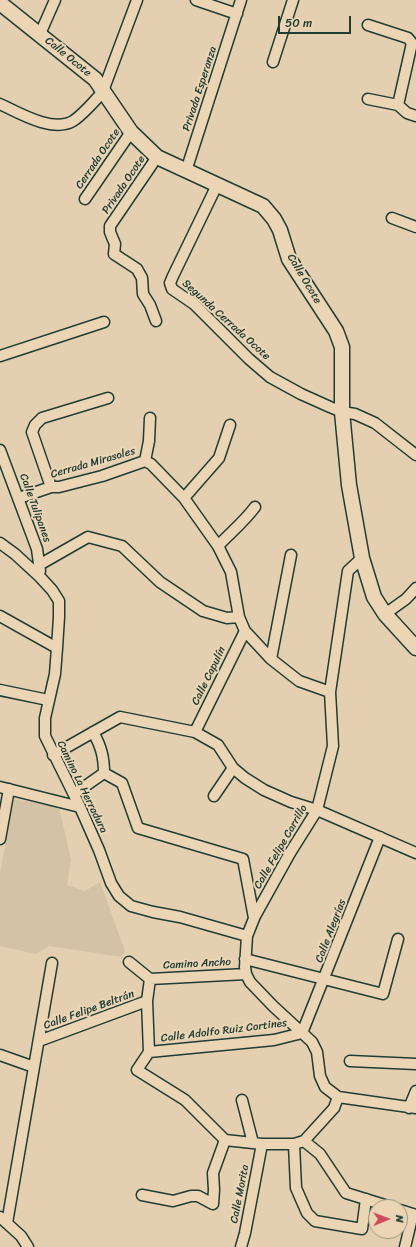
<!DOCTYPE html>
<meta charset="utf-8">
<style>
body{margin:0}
#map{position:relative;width:416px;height:1247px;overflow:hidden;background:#e4cfb0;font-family:Sriracha,sans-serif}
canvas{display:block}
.north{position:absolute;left:368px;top:1199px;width:40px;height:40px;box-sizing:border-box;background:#ecd5b5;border:1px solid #9a9881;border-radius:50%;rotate:89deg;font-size:11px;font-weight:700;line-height:16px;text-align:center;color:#1f3d34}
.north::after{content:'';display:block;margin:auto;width:14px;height:18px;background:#d1495b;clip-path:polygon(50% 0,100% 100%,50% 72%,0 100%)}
.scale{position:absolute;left:278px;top:16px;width:73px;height:18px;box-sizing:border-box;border:2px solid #1f3d34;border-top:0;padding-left:5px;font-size:12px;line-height:14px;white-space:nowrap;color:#1f3d34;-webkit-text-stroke:3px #ecd5b5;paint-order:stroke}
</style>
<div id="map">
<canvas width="416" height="1247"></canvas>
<div class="north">N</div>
<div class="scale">50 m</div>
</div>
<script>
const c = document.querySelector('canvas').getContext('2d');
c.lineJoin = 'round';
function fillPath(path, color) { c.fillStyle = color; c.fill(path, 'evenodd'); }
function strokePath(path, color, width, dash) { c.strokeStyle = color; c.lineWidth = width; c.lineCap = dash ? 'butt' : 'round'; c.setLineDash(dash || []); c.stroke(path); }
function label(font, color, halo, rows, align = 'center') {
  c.font = font + ' Sriracha,sans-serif'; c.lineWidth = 4; c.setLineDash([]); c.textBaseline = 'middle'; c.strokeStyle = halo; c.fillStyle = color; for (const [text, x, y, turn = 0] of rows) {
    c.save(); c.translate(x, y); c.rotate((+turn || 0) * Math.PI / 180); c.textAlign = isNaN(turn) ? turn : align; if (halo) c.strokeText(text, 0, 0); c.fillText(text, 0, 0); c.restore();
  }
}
const built = new Path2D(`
 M14 799 59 807 71 860 67 885 85 891 100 882 125 951 122 957 49 946 36 954 0 946V873Z`);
const street = new Path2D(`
 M196 0 237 14
 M368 25 408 38 412 43 398 105
 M40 34 55 0
 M273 62 293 0
 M368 99 398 105 407 113 416 116
 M0 104C19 113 53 133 73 121 81 116 97 99 103 91L137 0
 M186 171 241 0
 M217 185 173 276 170 283 172 289 194 304 249 359 270 377 301 394 330 407 342 412 355 414 375 423 416 455
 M85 199 131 132
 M392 218 416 227
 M156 321 150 305 143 294 142 278 137 269 114 254 115 244 110 232V226L157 157
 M0 356 104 322
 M0 450 37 549 40 571
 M145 461 149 441 150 418
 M51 487 32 432 35 425 42 418 108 398
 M19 498 51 487H59L102 476 145 461 151 464 184 498 218 546 231 572 239 617 245 631 271 659 299 681 330 692
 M184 498 219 458 230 425
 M0 543 15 554 40 577 52 590 59 601V617L57 648 55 674 45 718V736L80 807 99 850 111 883 119 896 131 906 153 912 180 917 247 936 245 967 246 974 250 982 273 1006 312 1042 317 1052 320 1076 325 1087 338 1097 416 1108
 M218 546C230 533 244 522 255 507
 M39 565 88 537 122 546 160 582 203 611 227 618 239 617
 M385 614 406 599 416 588
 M0 616 57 648
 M271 659 291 555
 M0 690 48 700
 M195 732 245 631
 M53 755 120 717 195 732 218 745 233 768 245 778 264 790 291 802 317 810 416 853
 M104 773 122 783 138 828 243 859 254 918
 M0 787 80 807
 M74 794 104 773C104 757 101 746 93 732
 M214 796 233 768
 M0 839 9 789
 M247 936 255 916 290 853 317 810 333 746 330 692 348 571 362 558
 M245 959 383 994 398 939
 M129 962 150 979 246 974
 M150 979 147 1001 149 1052 137 1070 185 1100 225 1140 262 1144H294L304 1141 320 1154 346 1193 391 1207
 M39 1041 147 1001
 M149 1052 274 1040 302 1033 380 837
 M0 1055 34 1067
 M350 1061 416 1064
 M242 1100 253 1143
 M409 1108 416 1091
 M304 1141 334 1108 338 1097
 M294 1144 296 1188 307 1213 315 1221 362 1229 366 1199
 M142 1195 173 1201 191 1196H198L213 1204 214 1190 213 1173 225 1140
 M400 1210 416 1215
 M0 1217 21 1236 28 1247
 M7 1223 52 963
 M241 1247 245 1233 262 1144
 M405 1247 413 1214`);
const secondary = new Path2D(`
 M0 3 95 79 131 132 157 157 263 206 274 219 280 230 289 259 336 331 342 347V412L349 485 362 558 374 597 385 614 416 648`);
const streetNames = [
 ["Calle Ocote",68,57,39],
 ["Privada Esperanza",200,89,-72],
 ["Cerrada Ocote",98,159,-56],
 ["Privada Ocote",124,185,-56],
 ["Calle Ocote",304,279,59],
 ["Segunda Cerrada Ocote",226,320,42],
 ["Cerrada Mirasoles",93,463,-16],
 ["Calle Tulipanes",35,508,70],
 ["Calle Capulín",209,676,-64],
 ["Camino La Herradura",82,787,64],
 ["Calle Felipe Carrillo",281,847,-60],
 ["Calle Alegrías",331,931,-69],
 ["Camino Ancho",197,964,-3],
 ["Calle Felipe Beltrán",89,1010,-20],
 ["Calle Adolfo Ruiz Cortines",224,1031,-7],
 ["Calle Morita",240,1194,-79]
];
fillPath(built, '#d3c2a5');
strokePath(street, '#1f3d34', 13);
strokePath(secondary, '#1f3d34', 17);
strokePath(street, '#ecd5b5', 10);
strokePath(secondary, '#ecd5b5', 14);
label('11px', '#1f3d34', '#ecd5b5', streetNames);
</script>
